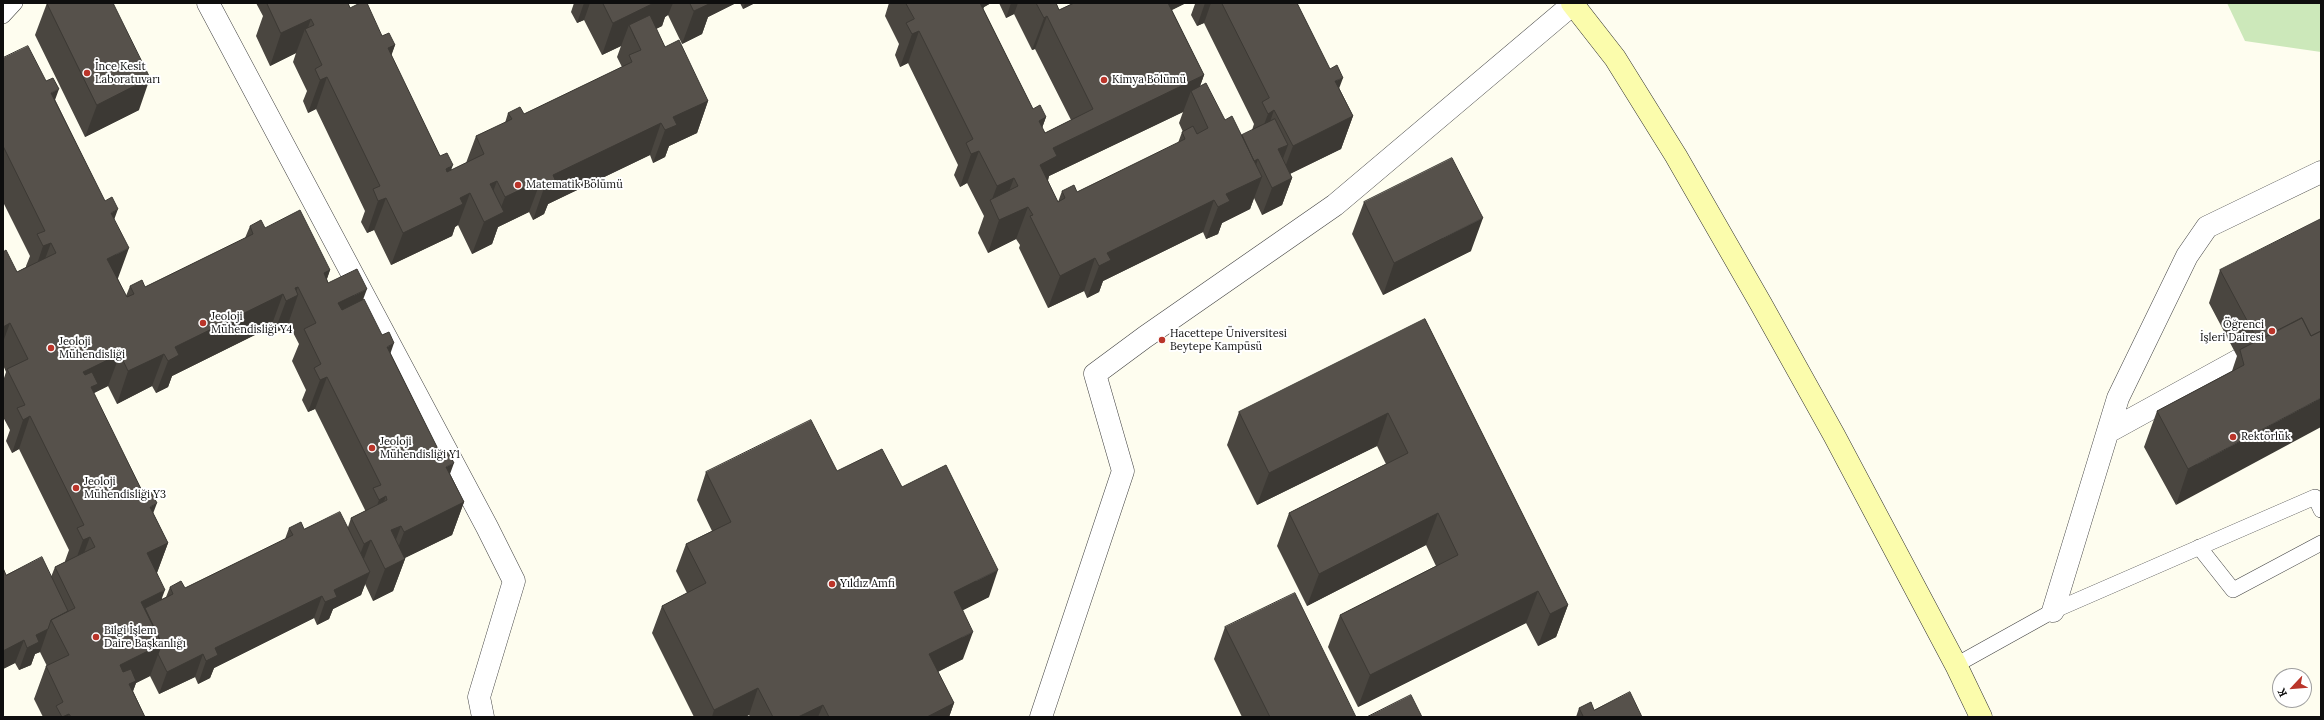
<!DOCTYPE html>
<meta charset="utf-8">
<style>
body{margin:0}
#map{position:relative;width:2324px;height:720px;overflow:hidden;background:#fefdef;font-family:Lora,serif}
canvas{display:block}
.frame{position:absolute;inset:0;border:4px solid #0e0e0e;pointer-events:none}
.north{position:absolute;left:2272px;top:668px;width:40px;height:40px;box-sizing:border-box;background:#fff;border:1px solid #9f9f9f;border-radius:50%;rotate:244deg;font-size:11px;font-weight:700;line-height:16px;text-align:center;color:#0e0e0e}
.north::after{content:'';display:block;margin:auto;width:14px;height:18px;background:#ba352a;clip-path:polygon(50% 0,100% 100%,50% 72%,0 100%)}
</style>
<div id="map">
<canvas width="2324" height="720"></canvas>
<div class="frame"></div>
<div class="north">K</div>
</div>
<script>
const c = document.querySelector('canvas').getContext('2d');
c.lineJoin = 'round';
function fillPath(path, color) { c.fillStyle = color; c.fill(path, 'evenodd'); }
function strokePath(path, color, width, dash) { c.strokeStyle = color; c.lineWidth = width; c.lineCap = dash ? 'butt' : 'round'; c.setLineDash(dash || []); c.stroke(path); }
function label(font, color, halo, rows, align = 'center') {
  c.font = font + ' Lora,serif'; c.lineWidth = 4; c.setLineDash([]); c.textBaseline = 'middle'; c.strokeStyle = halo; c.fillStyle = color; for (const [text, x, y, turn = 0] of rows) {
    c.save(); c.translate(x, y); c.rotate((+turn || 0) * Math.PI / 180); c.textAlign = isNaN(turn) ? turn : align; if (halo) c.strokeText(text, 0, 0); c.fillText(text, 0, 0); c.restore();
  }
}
const green = new Path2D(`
 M2227 3H2321V52L2245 41Z`);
const lane = new Path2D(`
 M3 16 15 3
 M2199 547 2233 590 2321 543
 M1956 665 2053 611 2315 497 2321 510`);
const street = new Path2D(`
 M208 3 487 527 514 581 479 697 483 717
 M2108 432 2239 360
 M2053 611 2118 398 2187 256 2207 227 2321 172
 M1041 717 1123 471 1095 374 1145 337 1335 205 1573 4`);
const secondary = new Path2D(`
 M1572 3 1615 58 1676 156 1761 304 1834 435 1956 665 1981 717`);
const wall = new Path2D(`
 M47 3H113L139 110 85 137 35 35Z
 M256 3H348L350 8 382 36 395 45 391 55 440 156 452 170 466 163 476 136 505 123 508 113 524 114 622 67 617 57 621 46 602 55 584 20 577 23 571 12 574 3H736L708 17 702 34 682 44 668 15 665 17 662 26 656 29 665 47 708 101 697 133 669 146 665 157 653 163 650 155 548 204 544 214 533 220 529 212 498 227 492 244 472 254 458 225 455 227 452 236 391 265 374 230 367 233 361 222 365 211 316 109 308 113 303 101 307 91 293 62 296 53 270 66 256 36 263 16Z
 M740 3H755L743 9Z
 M889 3H991L984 7 983 8 1033 109 1046 117 1042 128 1045 133 1071 120 1035 49 1032 50 1014 14 1006 18 999 3H1056L1059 10 1074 3H1186L1172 10 1204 75 1200 86 1225 120 1242 135 1252 130 1254 124 1204 23 1197 26 1191 15 1195 4V3H1297L1353 116 1341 149 1290 174 1292 178 1282 205 1262 215 1254 198 1250 209 1222 223 1218 234 1206 239 1203 232 1103 281 1099 292 1087 298 1084 291 1048 308 1019 248 1020 245 1016 239 988 253 978 233 984 216 967 183 960 187 954 175 958 165 908 63 900 67 895 55 899 44 885 16ZM1183 112 1179 123 1183 132H1182L1178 143 1077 192 1062 191 1058 202 1048 181 1049 176Z
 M3 58 46 81 114 220 118 279 126 296 130 286 145 287 245 238 250 226 265 228 330 270 327 279 328 283 363 300 391 354 464 502 452 535 405 558V559L393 591 373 601 365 584 361 595 333 609 329 619 317 625 314 618 214 668 210 678 198 684 195 677 159 694 150 676 136 683 133 691 145 717H43L34 699 46 666H47L40 652 35 654 31 665 19 670 15 663 3 669V568L6 575 51 577 55 567 65 562V561L69 550 19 449 12 453 6 441 10 430 3 417V381L6 372 3 365V252L17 272 26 267V266L30 256 3 202ZM288 323 299 344 292 361 306 390 302 400 308 412 315 409 365 510V511L351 518 348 527 304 529 289 528 285 539 185 588 170 587 166 597 162 599 157 573 168 543 94 394V393L108 386 117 404 152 386 156 393 168 387 172 376 271 327 274 333 287 327Z
 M1364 202 1471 251 1383 295 1352 234Z
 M2321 219 2176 505 2144 447 2157 411 2232 371 2237 356 2209 303 2220 270Z
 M1425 319 1568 605 1556 637 1538 646 1526 623 1358 707 1328 647 1340 615 1436 566 1426 545 1307 606 1277 546 1289 513 1386 464 1377 446 1257 505 1227 445 1239 412Z
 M837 471 902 487 989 597 962 610 963 659 938 672 954 703 949 717H750L749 715 745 717H694L652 633 662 606 687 593 676 571 686 544 712 531 697 500 706 472Z
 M1225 627 1356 717H1242L1214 659Z
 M1579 708 1594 710 1642 717H1576Z`);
const shadedWall = new Path2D(`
 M584 3H590L584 20 577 23Z
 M654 3H673L668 15 665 17 662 26 635 39 629 25 621 46 602 55 613 23Z
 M710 3H736L708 17 702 34 682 44 694 11Z
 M745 3H755L743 9Z
 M966 3H991L984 7 975 30Z
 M1011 3H1018L1014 14 1006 18Z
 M1156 3H1186L1149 21Z
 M1205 3H1211L1204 23 1197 26Z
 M1047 16 1035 49 1032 50 1044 18Z
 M311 19 306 33 305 29 296 53 270 66 281 33Z
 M919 31 908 63 900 67 912 34Z
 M395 45 384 77 388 48Z
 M1204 75 1195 100 1191 91 1183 112 1049 176 1045 189 1040 165 1053 148Z
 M327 77 316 109 308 113 320 80Z
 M150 78 139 110 85 137 97 105Z
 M1343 78 1331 110 1335 81Z
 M59 89 47 122 51 93Z
 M708 101 697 133 669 146 665 157 653 163 665 130 673 117Z
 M1274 110 1263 143 1256 146 1268 114Z
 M1353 116 1341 149 1281 178 1293 146Z
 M1046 117 1034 150 1039 121Z
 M661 123 650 155 548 204 544 214 533 220 544 188 553 175Z
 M1288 145 1278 172V149Z
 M979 151 967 183 960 187 971 154Z
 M1258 159 1250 183 1262 177 1250 209 1222 223 1218 234 1206 239 1218 207 1226 194 1251 163Z
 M453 165 441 197 446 169Z
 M1014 178 1002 210 991 202 997 186Z
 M1292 178 1282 205 1262 215 1272 188Z
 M541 180 529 212 498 227 492 244 472 254 484 222 498 215 505 197Z
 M497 181 485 213 490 184Z
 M470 193 458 225 455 227 452 236 391 265 403 233 460 198Z
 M386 198 374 230 367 233 378 201Z
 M1214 200 1203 232 1103 281 1099 292 1087 298 1099 266 1107 253Z
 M1028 207 1016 239 988 253 999 220Z
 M118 209 106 242 111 213Z
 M1483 218 1471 251 1383 295 1394 263Z
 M51 243 39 275 32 279 43 246Z
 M129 248 117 281 107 259Z
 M1095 258 1084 291 1048 308 1060 276Z
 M330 270 318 303 324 273Z
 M298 287 294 297 298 295 287 327 274 333 286 301 295 288Z
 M367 289 355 321 326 335 338 303Z
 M283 294 271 327 172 376 168 387 156 393 168 361 175 347Z
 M10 323 3 342V327Z
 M394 343 383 375 387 347Z
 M120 354 108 386 94 393 86 416 83 372Z
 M164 354 152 386 117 404 128 371Z
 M327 377 315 409 308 412 320 380Z
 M2321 398V427L2176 505 2188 469Z
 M1388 413 1377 446 1257 505 1269 473Z
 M30 416 19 449 12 453 23 420Z
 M454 463 442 496 446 467Z
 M386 496 374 529 367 532 379 500Z
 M464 502 452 535 392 564 404 532Z
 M157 503 145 535 150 507Z
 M1438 513 1426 545 1307 606 1319 574Z
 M401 526 389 558 391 530Z
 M90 537 78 569 71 573 83 540Z
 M371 540 359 572 352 576 364 544Z
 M168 543 156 575 147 553Z
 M405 559 393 591 373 601 385 569Z
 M998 570 989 597 944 620 954 592Z
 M370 572 361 595 333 609 329 619 317 625 325 602 334 590Z
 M165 590 153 622 145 626 141 602Z
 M1538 591 1526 623 1358 707 1370 675Z
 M322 596 314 618 214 668 210 678 198 684 206 661 215 648Z
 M1568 605 1556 637 1538 646 1550 614Z
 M48 629 40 652 35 654 31 665 19 670 27 648 36 635Z
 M973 632 963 659 919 681 929 654Z
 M24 640 15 663 3 669V651Z
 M162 644 150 676 136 683 125 713 120 665Z
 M203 654 195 677 159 694 167 672Z
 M758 688 749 715 745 717H712L714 710Z
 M954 703 949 717H927Z
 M823 705 818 717H798Z
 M69 714 68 717H62Z`);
const building = new Path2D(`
 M47 3H113L150 78 97 105Z
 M267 3H348L350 8 360 3H367L382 36 389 33 395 45 388 48 440 156 447 153 453 165 446 169 447 172 484 154 476 136 512 119 508 113 520 107 524 114 632 62 629 55 641 50 629 25 650 15 665 47 679 40 708 101 673 117 677 125 665 130 661 123 553 175 556 182 544 188 541 180 505 197 497 181 490 184 504 212 484 222 470 193 460 198 463 204 403 233 386 198 378 201 373 189 380 186 327 77 320 80 315 69 322 65 305 29 314 25 311 19 281 33Z
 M603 3H654L613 23Z
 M690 3H711L694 11Z
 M906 3H980L1033 109 1040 105 1046 117 1039 121 1045 133 1093 109 1047 16 1044 18 1036 3H1056L1059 10 1074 3H1168L1204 75 1053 148 1057 156 1040 165 1058 202 1065 198 1062 191 1074 185 1077 192 1185 139 1182 132 1193 126 1197 134 1208 128 1191 91 1206 83 1225 120 1232 116 1262 177 1226 194 1230 201 1218 207 1214 200 1107 253 1111 260 1099 266 1095 258 1060 276 1030 216 1033 215 1028 207 999 220 990 200 1018 186 1014 178 997 186 979 151 971 154 966 143 973 139 919 31 912 34 906 23 914 19Z
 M1222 3H1297L1330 69 1337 65 1343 78 1335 81 1353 116 1293 146 1274 110 1268 114 1262 102 1269 98Z
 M28 46 46 81 53 78 59 89 51 93 105 201 112 197 118 209 111 213 129 248 107 259 127 297 134 294 130 286 142 280 145 287 253 234 250 226 261 220 265 228 300 210 330 270 324 273 328 283 357 269 367 289 338 303 342 310 364 299 382 335 389 332 394 343 387 347 441 455 448 452 454 463 446 467 464 502 404 532 401 526 391 530 405 559 385 569 371 540 364 544 351 518 387 500 386 496 379 500 373 488 381 485 327 377 320 380 314 368 321 364 304 329 316 323 298 287 295 288 298 295 286 301 283 294 175 347 179 355 168 361 164 354 128 371 120 354 83 372 85 375 92 372 98 384 91 387 144 495 151 492 157 503 150 507 168 543 147 553 165 590 141 602 162 644 120 665 123 672 131 669 136 681 129 684 145 717H71L69 714 62 717 56 706 63 702 46 666 69 655 51 620 75 608 55 567 95 547 90 537 83 540 77 528 84 525 30 416 23 420 17 408 25 405 7 369 28 359 10 323 3 327V252L6 250 17 272 56 253 51 243 43 246 37 234 45 231 3 146V58Z
 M1275 119 1288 145 1278 149 1292 178 1272 188 1258 159 1254 161 1242 135Z
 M1452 158 1483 218 1394 263 1364 202Z
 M2321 219V331L2311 336 2302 318 2258 341 2220 270Z
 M2302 318 2311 336 2321 331V398L2188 469 2157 411 2244 365 2240 350Z
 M1425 319 1568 605 1550 614 1538 591 1370 675 1340 615 1458 555 1438 513 1319 574 1289 513 1408 453 1388 413 1269 473 1239 412Z
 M811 420 837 471 882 449 902 487 946 465 998 570 954 592 973 632 929 654 954 703 927 717H829L823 705 798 717H773L758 688 714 710 662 606 706 583 686 544 731 522 706 472Z
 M340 512 370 572 334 590 337 597 325 602 322 596 215 648 218 655 206 661 203 654 167 672 158 654 162 644 145 608 173 594 170 587 181 581 185 588 293 535 289 528 301 522 304 529Z
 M42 557 68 611 51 620 48 629 36 635 39 642 27 648 24 640 3 651V568L6 575Z
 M1295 593 1356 717H1270L1225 627Z
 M1630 692 1642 717H1581L1583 716 1579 708 1591 702 1594 710Z
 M1411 695 1422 717H1367Z`);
const markers = [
 [87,73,4,"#ba352a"],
 [1104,80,4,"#ba352a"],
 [518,185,4,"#ba352a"],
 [203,323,4,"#ba352a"],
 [2272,331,4,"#ba352a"],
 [1162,340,4,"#ba352a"],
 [51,348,4,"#ba352a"],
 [2233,437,4,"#ba352a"],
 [372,448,4,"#ba352a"],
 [76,488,4,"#ba352a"],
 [832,584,4,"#ba352a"],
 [96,637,4,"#ba352a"]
];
const poiNames = [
 ["İnce Kesit",95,67],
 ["Laboratuvarı",95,80],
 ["Kimya Bölümü",1112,80],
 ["Matematik Bölümü",526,185],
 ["Jeoloji",211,317],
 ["Mühendisliği Y4",211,330],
 ["Öğrenci",2264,325,"right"],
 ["İşleri Dairesi",2264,338,"right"],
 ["Hacettepe Üniversitesi",1170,334],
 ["Beytepe Kampüsü",1170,347],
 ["Jeoloji",59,342],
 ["Mühendisliği",59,355],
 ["Rektörlük",2241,437],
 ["Jeoloji",380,442],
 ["Mühendisliği Y1",380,455],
 ["Jeoloji",84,482],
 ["Mühendisliği Y3",84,495],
 ["Yıldız Amfi",840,584],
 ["Bilgi İşlem",104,631],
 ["Daire Başkanlığı",104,644]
];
fillPath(green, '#cce8ba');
strokePath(lane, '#414141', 16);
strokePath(street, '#414141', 23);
strokePath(secondary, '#303030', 23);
strokePath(lane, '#fff', 15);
strokePath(street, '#fff', 22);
strokePath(secondary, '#fbfcac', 22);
fillPath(wall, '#4a4640');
fillPath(shadedWall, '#3c3934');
fillPath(building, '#56514b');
strokePath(building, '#3c3934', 1);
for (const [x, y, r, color] of markers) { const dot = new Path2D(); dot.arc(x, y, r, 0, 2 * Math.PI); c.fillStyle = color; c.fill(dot); strokePath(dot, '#fff', 1.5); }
label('11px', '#0e0e0e', '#fff', poiNames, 'left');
</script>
